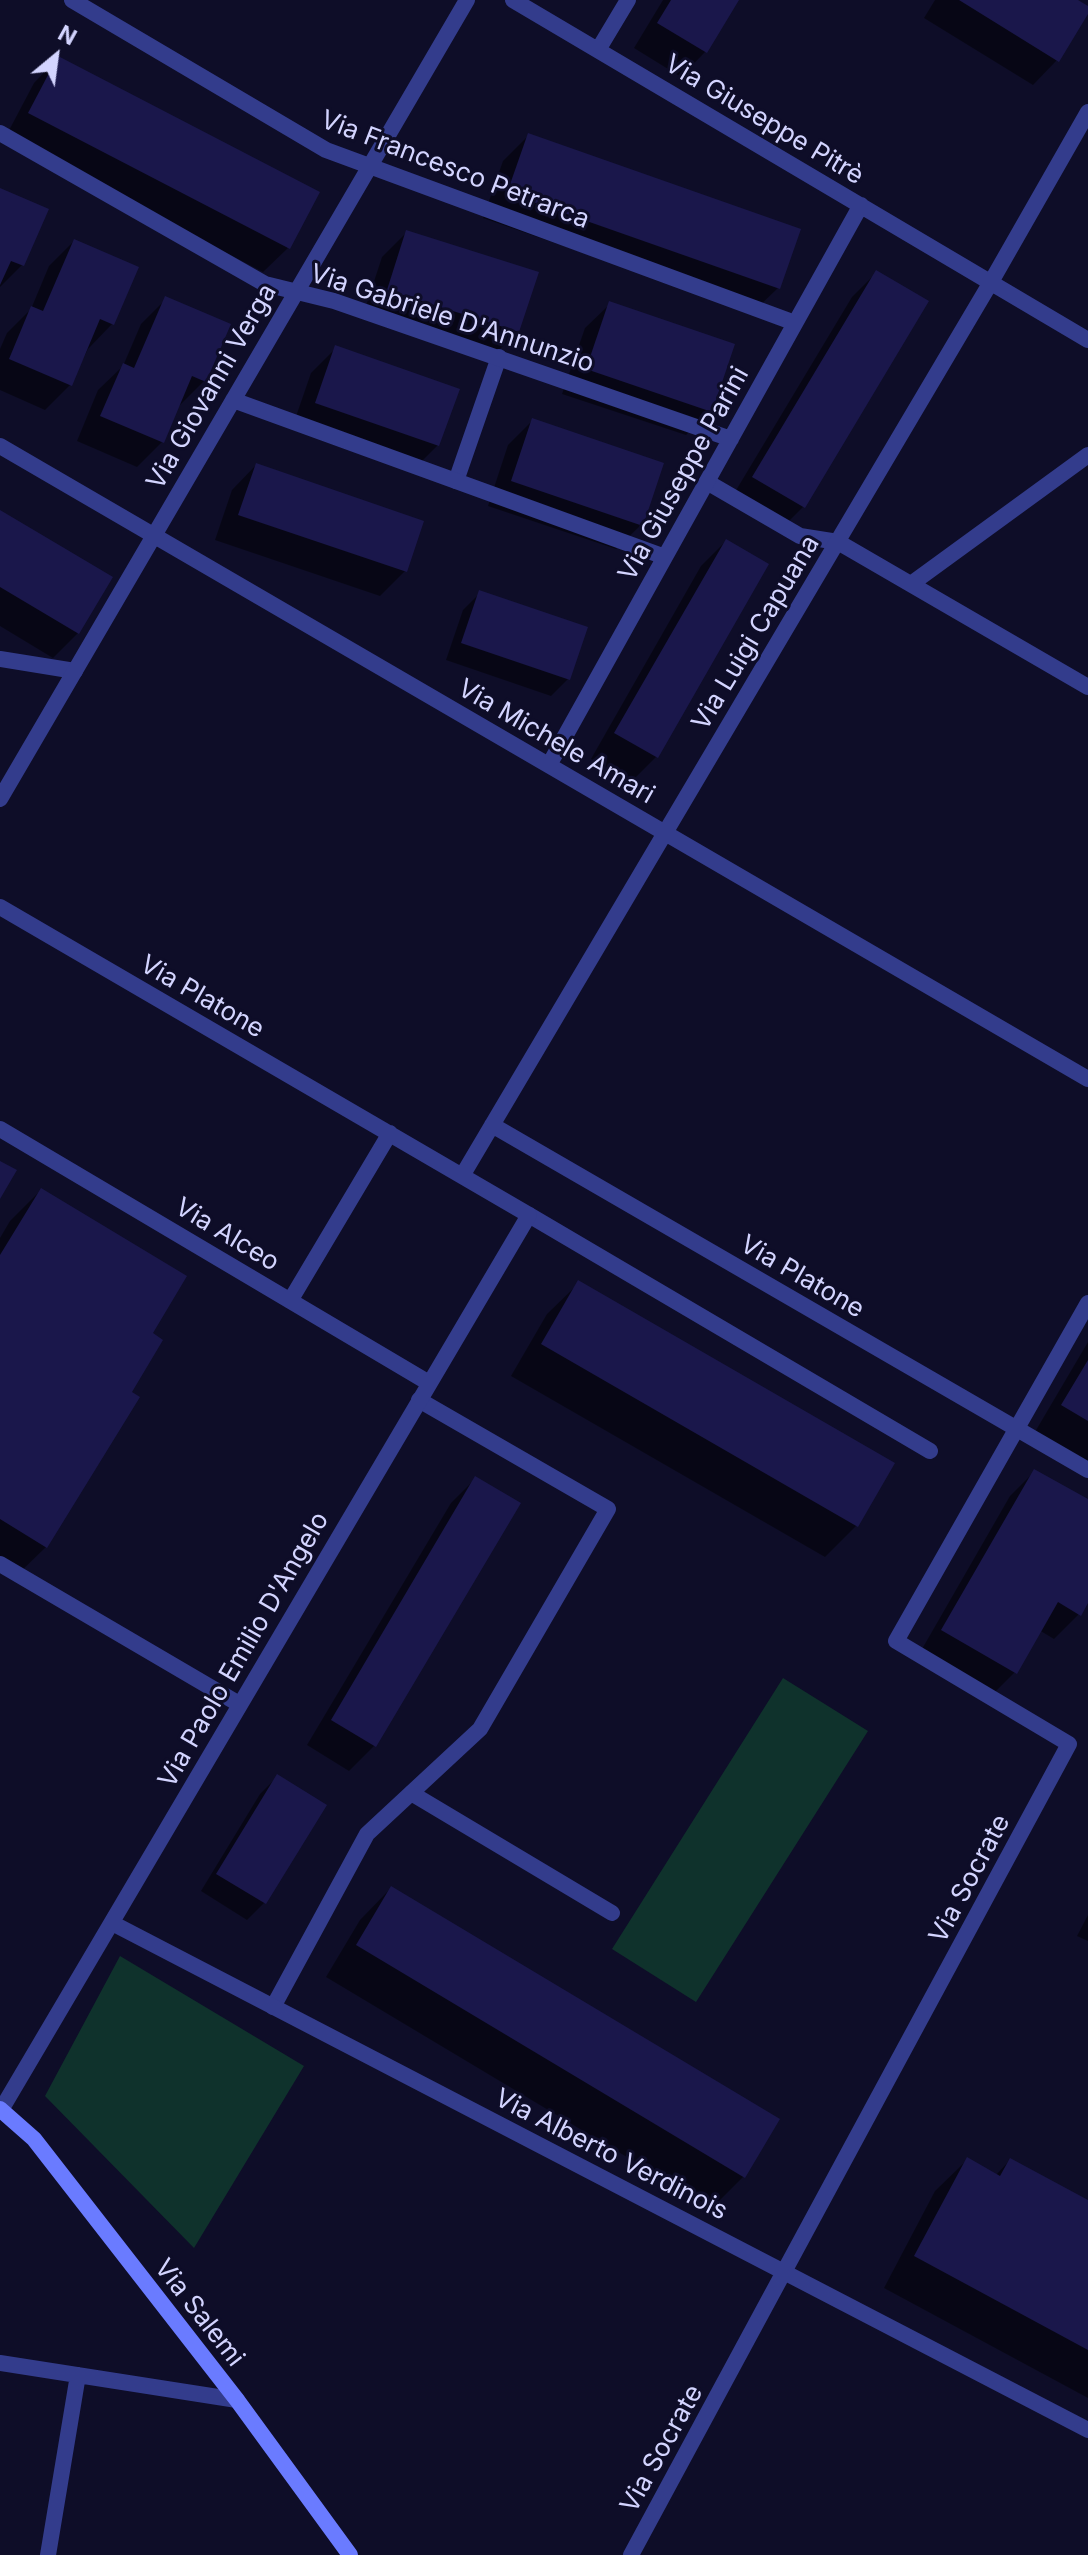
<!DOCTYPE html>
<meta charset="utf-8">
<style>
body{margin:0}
#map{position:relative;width:1088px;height:2555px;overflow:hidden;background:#0e0d28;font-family:Inter,sans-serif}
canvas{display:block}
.north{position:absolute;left:16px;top:16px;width:80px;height:80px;-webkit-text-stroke:6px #0e0d28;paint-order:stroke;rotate:29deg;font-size:22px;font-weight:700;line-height:32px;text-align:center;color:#d3d4ff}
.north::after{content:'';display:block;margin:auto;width:28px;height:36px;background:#d3d4ff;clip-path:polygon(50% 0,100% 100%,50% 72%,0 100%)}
</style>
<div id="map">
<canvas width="1088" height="2555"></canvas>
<div class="north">N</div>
</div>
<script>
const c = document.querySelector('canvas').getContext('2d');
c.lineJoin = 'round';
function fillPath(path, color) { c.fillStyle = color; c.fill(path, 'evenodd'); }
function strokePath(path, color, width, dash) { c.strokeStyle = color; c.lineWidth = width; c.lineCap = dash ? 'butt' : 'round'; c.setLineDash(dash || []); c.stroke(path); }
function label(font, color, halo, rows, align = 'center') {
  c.font = font + ' Inter,sans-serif'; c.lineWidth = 6; c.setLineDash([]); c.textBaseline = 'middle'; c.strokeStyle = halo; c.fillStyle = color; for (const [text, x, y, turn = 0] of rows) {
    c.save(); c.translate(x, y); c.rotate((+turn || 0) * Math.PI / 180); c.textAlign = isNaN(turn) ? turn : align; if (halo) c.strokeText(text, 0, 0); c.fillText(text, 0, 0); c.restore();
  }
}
const green = new Path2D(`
 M783 1678 868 1731 696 2002 612 1949Z
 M120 1956 304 2066 194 2248 45 2096Z`);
const shadow = new Path2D(`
 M663 0H737L705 52 681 77 634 48Z
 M935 0H1074L1088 10 1057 60 1033 85 924 18Z
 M58 58 288 248 263 272 5 138 34 83Z
 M528 136 778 288 753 312 483 218 503 161Z
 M0 190 46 210 22 265 0 287Z
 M407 232 518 331 493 356 363 315 382 257Z
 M74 241 112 324 88 349 70 385 45 410 0 390V349L7 333 31 309 49 266Z
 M877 272 803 507 778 532 729 502 852 297Z
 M166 299 204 381 179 406 162 442 137 467 77 441 98 390 123 366 141 324Z
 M610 304 711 411 686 435 562 394 585 328Z
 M336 348 438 445 413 470 292 428 311 373Z
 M532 421 641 525 616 549 488 506 508 445Z
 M256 465 405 571 380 596 215 540 232 490Z
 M0 512 78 633 53 658 0 626Z
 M726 541 766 565 656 757 631 782 591 759 701 566Z
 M480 593 568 679 551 696 446 660 463 610Z
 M41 1190 150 1334 46 1547 14 1578 0 1569V1238L10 1221Z
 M579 1283 892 1464 856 1526 825 1557 511 1376 547 1314Z
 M1088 1342V1471L1032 1437Z
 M1035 1471 1088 1501V1599L1079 1614 1054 1639 1039 1630 1015 1672 990 1697 918 1656 1010 1496Z
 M476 1478 374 1746 349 1771 307 1745 451 1503Z
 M277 1777 264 1903 247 1920 201 1891 260 1794Z
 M391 1888 744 2176 712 2208 326 1977 360 1920Z
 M1088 1915V1941L1077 1936Z
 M967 2160 995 2176 1010 2160 1088 2202V2398L884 2288 935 2191Z`);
const building = new Path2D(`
 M671 0H739L707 53 657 23Z
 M959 0H1078L1088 6V14L1059 62Z
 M58 56 320 192 290 249 28 113Z
 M528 133 801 229 780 289 507 193Z
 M0 188 49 209 24 266 11 261 0 285Z
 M406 230 539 272 519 332 387 290Z
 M74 239 139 267 114 325 100 319 72 386 9 359 31 306 43 311Z
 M876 270 929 301 805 508 752 477Z
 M165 296 231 324 206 382 192 376 164 443 100 416 123 363 134 368Z
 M609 301 735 344 712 412 586 369Z
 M335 345 460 389 439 446 315 403Z
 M532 418 664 463 643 526 511 481Z
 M256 463 424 521 407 572 238 515Z
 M0 510 113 577 79 634 0 587Z
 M726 539 769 564 658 758 614 733Z
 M479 590 588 627 570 680 461 643Z
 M0 1161 17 1170 0 1199Z
 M41 1188 187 1276 153 1333 163 1340 132 1392 140 1397 47 1548 0 1519V1255Z
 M578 1280 895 1463 858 1527 541 1344Z
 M1088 1360V1421L1061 1405Z
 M1034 1469 1088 1499V1603L1081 1616 1058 1602 1017 1674 941 1630Z
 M475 1476 521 1503 376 1747 331 1720Z
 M277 1774 327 1805 266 1904 216 1874Z
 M391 1886 780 2119 745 2178 356 1945Z
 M967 2157 1000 2176 1010 2158 1088 2200V2350L914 2256Z`);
const lane = new Path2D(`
 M456 481 499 357
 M707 482 800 536 838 542
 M0 659 75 671
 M529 1215 930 1451
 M411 1793 612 1913
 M273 2007 367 1834 480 1729 608 1509 419 1400`);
const street = new Path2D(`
 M72 0 326 150 795 323
 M513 0 1088 340
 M598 50 628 0
 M0 133 265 284 334 301 731 439
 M233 400 665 557
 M0 446 1088 1079
 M838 542 1088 687
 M911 584 1088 455
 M549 765 861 205
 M0 799 467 0
 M0 907 529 1215 1 2110
 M492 1125 1088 1470
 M0 1129 429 1383
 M462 1176 991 282 1088 112
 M290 1301 390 1133
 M0 1564 239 1704
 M112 1923 1088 2430
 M0 2363 237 2400
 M48 2555 78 2375
 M631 2555 1069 1744 896 1641 1088 1303`);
const secondary = new Path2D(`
 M0 2109 34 2139 237 2400 350 2555`);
const streetNames = [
 ["Via Giuseppe Pitrè",764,120,31],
 ["Via Francesco Petrarca",455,170,21],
 ["Via Gabriele D'Annunzio",452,319,18],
 ["Via Giovanni Verga",212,387,-60],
 ["Via Giuseppe Parini",684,474,-61],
 ["Via Luigi Capuana",756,633,-59],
 ["Via Michele Amari",556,742,30],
 ["Via Platone",202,997,30],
 ["Via Alceo",227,1235,31],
 ["Via Platone",802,1277,30],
 ["Via Paolo Emilio D'Angelo",244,1650,-60],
 ["Via Socrate",970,1879,-62],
 ["Via Alberto Verdinois",611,2155,27],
 ["Via Salemi",199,2313,52],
 ["Via Socrate",662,2449,-61]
];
fillPath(green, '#0f322c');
fillPath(shadow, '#0007');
fillPath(building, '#1a174b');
strokePath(lane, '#333c8c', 16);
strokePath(street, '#333c8c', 16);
strokePath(secondary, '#6a7bff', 16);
label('26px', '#d3d4ff', '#0e0d28', streetNames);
</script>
